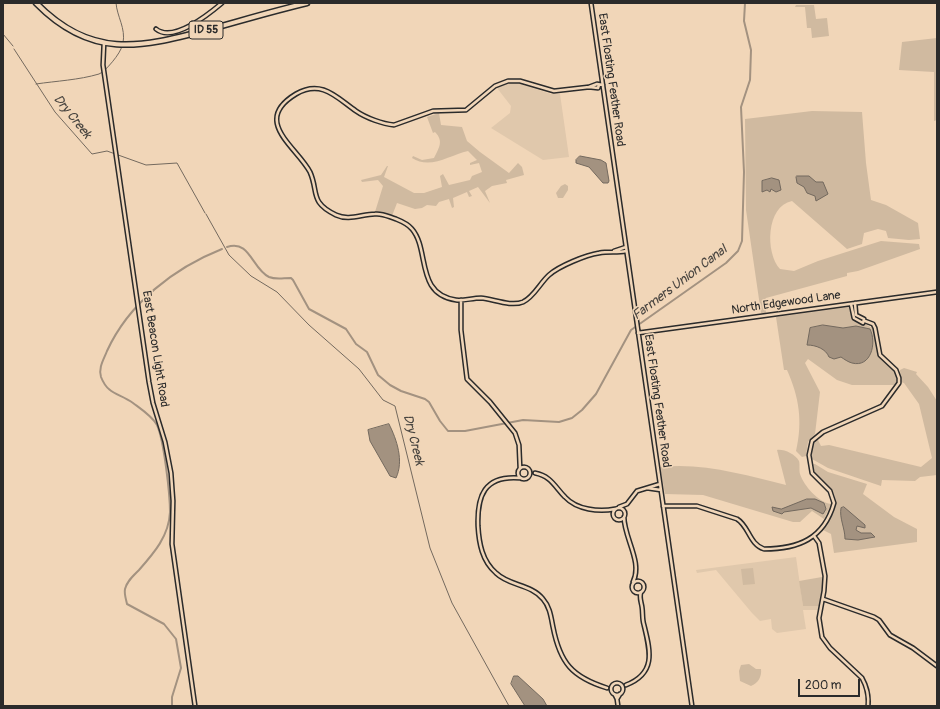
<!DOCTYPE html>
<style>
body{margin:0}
#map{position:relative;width:940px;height:709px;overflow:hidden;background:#f1d6b8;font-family:Pangolin,sans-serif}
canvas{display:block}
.frame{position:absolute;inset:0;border:4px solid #2b2b2b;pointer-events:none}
.scale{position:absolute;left:798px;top:679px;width:62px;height:18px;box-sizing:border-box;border:2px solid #2b2b2b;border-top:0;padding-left:5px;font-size:12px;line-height:14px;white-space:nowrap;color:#2b2b2b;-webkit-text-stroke:3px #f1d6b8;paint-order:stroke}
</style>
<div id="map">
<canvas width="940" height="709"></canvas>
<div class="frame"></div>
<div class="scale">200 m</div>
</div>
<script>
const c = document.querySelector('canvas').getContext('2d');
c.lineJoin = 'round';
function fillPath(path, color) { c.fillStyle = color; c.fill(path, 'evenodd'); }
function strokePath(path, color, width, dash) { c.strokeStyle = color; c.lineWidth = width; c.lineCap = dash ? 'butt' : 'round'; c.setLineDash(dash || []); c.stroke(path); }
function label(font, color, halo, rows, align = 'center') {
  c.font = font + ' Pangolin,sans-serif'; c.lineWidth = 3; c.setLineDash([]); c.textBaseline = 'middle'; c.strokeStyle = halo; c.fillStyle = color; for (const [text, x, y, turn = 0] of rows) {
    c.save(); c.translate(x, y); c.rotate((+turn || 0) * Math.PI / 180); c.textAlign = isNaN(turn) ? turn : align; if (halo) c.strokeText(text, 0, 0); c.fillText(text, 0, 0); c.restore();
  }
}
const built = new Path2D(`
 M510 83H518L551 94H560L569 157 543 160 491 128 510 113 511 106 497 88Z
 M796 557 803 606H819L818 610H803L806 629 777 633 772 629 771 619 760 621 752 613 716 570 697 573 696 570Z`);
const green = new Path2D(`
 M796 5H814L816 19 827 18 829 36 812 38 811 28H807L805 7H795Z
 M937 38V120L934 121V72L899 70 902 42Z
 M812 111 862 112 866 163 871 200 886 205 918 223 920 239 909 240 888 238 886 231 878 229 864 233 862 244 847 249 792 201C766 206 765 253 780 269L794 271 818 261 881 241 919 244 920 249 858 271 847 273V276L766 298 765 300 766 313H761L746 210 745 119Z
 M439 113 441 125 462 127 467 141 480 152 509 173 518 163 522 167 524 175 506 180 507 183 492 186 485 191 490 203 478 187 469 191 472 196 469 197 467 192 453 198 454 207 452 208 449 199 439 202 436 206 427 205 422 208 415 209 397 203 392 216 375 212 383 186 378 180 362 182 361 180 381 175 387 166H388L384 177 414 193H424L442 187 440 176 443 174 449 185 470 180 472 176 482 172 479 163 470 165V163L477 160 468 151C450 155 430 170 412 158L413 156 422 160 434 158C439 148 444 141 435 132L433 133 427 117Z
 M565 184 568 186V190L563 198H558L556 193 561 186Z
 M849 307C852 327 863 319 874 330L879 357 896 372 898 380 896 385H852L837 380 808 359 805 363 820 392 815 434 808 442 806 456 802 457 796 451C803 421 799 397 787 370H784L776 317Z
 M904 368 917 372 916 374 928 387 937 401V475L920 477 915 481 882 480 881 486 828 468 812 459 811 448 817 438 821 446 829 445 921 467 932 458 919 404 904 383 901 382 900 370Z
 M777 450C784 449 795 454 799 461 800 464 799 470 800 474 804 486 818 502 831 504L824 519 812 511 800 522H793L703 495 665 494 660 467C702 462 746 475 786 485Z
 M813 464H815L828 472 867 484 863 494 894 517 917 529V542L834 553 831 534 823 530C827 522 834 513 835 504 839 486 812 481 813 464Z
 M753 568 755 584 743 585 741 569Z
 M822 577 823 588 819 606H803L799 581Z
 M749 664 756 669H761C762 677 758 683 751 686L740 681 739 671 741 665Z`);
const water = new Path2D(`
 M580 156 601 160 606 163 609 181 608 183H603L589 167 576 163V160Z
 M797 176H809L816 182H823L828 194 816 201 815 196 807 193 804 187 797 183 796 177Z
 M772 178 779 180 781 190 776 192 771 189 770 192 767 190 762 192V181Z
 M823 325 843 328 856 326 870 329C877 343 871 368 852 363 848 362 844 359 841 357L834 359 829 357C826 349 816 345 807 345L810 328Z
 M389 424C397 440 404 461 396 478L390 476 370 441 368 430Z
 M807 499H815L824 503 826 509 823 514 811 508 784 512 782 514 773 511 772 507 781 509Z
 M844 507 865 525V528L857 526 856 530 861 533H871L875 537 858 540 845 539C845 528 839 518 841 508Z
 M514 676H518L543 699 547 706H525L511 684Z`);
const stream = new Path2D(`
 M116 3C117 17 126 28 123 43
 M3 34 13 46
 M14 49 55 112 92 154 107 151 146 165 177 163 205 213
 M36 84C56 81 79 80 99 74 105 72 121 53 122 46
 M206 214 229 255 251 276 277 292 309 325 359 369 383 400 395 406 430 548 452 603 509 706`);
const canal = new Path2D(`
 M227 247C250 239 252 269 269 277 276 280 283 278 291 278L293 280 309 309 346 329 356 344 367 352 378 375 390 385 401 391 425 399 429 402 440 421 448 431H465L523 420 559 422 572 418 582 410 596 394 631 330 726 263 738 251 742 241 744 172 741 107 750 80 751 50 744 21 745 3
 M172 706V697L181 668 176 639 164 624 127 604C126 599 124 594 125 589 127 581 133 576 139 570 154 553 169 536 170 512 170 495 164 440 157 425 152 416 141 409 133 403 119 393 108 395 101 377 98 368 104 359 107 351 129 303 174 268 222 249`);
const secondary = new Path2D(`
 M591 3 692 706
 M156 29C173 43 209 14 222 3
 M104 43 103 65 149 382 153 403 165 442 171 473 173 501 172 544 195 706
 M599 85 598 88 589 87 597 84 603 85
 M589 87 554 91 520 81H508L495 86 466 110 433 111 394 125C383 124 366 118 356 111 337 98 322 79 296 94 251 121 297 147 310 172 319 192 309 202 336 215 349 221 362 214 375 214 383 213 389 217 396 219 401 221 408 224 412 229 430 250 415 294 456 300 464 301 472 298 481 298 493 299 511 307 523 302 534 297 540 283 549 275 559 266 586 255 599 253 609 251 617 253 626 251
 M614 251 626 247
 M461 300V330L467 379 490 402 515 433 519 445 520 468
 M851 304 854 318 863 323 864 319 856 315 855 303
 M638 333 937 292
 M518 473a6 6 0 1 1 12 0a6 6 0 1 1-12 0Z
 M535 473C551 476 555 487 565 497 577 510 599 512 615 509
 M520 478C484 475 477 496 478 526 479 543 482 561 496 573 509 586 531 584 543 599 550 607 551 617 553 627 560 663 572 677 607 688
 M647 488 661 490
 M663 506H697L737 519C749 526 749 544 764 549 798 549 824 539 834 503L830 491 812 473 809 455 812 441 823 432 882 406 899 383V378L896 370 880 355 875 328 873 324 865 321
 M619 507 627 504 637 491 660 484
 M613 514a6 6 0 1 1 12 0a6 6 0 1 1-12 0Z
 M624 517C624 538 643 562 633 582
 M814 536 819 543 825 576 824 591 819 618 822 637 830 648 862 678C867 687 869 696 868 706
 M632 587a6 6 0 1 1 12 0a6 6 0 1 1-12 0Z
 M823 599 874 617 879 620 890 635 913 648 937 666
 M611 689a6 6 0 1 1 12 0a6 6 0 1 1-12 0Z
 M626 685C657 673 650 650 644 625 642 619 643 613 642 607 641 601 639 597 641 592
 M615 695 617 699 620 694
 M617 699 618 706`);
const highway = new Path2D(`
 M36 3C91 59 139 48 207 30 240 21 273 11 307 3`);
const shields = [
 [206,30,34]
];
const shieldNames = [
 ["ID 55",206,30]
];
const streetNames = [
 ["East Floating Feather Road",611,80,82],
 ["North Edgewood Lane",786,303,-8],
 ["East Beacon Light Road",155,349,81],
 ["East Floating Feather Road",657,401,82]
];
const waterNames = [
 ["Dry Creek",72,117,51],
 ["Farmers Union Canal",680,283,-37],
 ["Dry Creek",413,440,76]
];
fillPath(built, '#e0c8ac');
fillPath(green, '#d0baa0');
fillPath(water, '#a39280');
strokePath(water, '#73695e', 1);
strokePath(stream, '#73695e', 1);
strokePath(canal, '#a39280', 2);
strokePath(secondary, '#2b2b2b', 5.5);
strokePath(highway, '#2b2b2b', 7);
strokePath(secondary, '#f1d6b8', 2.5);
strokePath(highway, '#f1d6b8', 4);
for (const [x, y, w] of shields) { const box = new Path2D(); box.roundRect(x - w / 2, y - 9, w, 18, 3); c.fillStyle = '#f1d6b8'; c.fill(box); strokePath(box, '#2b2b2b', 1); }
label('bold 11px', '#2b2b2b', null, shieldNames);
label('12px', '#2b2b2b', '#f1d6b8', streetNames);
label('italic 13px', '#494540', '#f1d6b8', waterNames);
</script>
